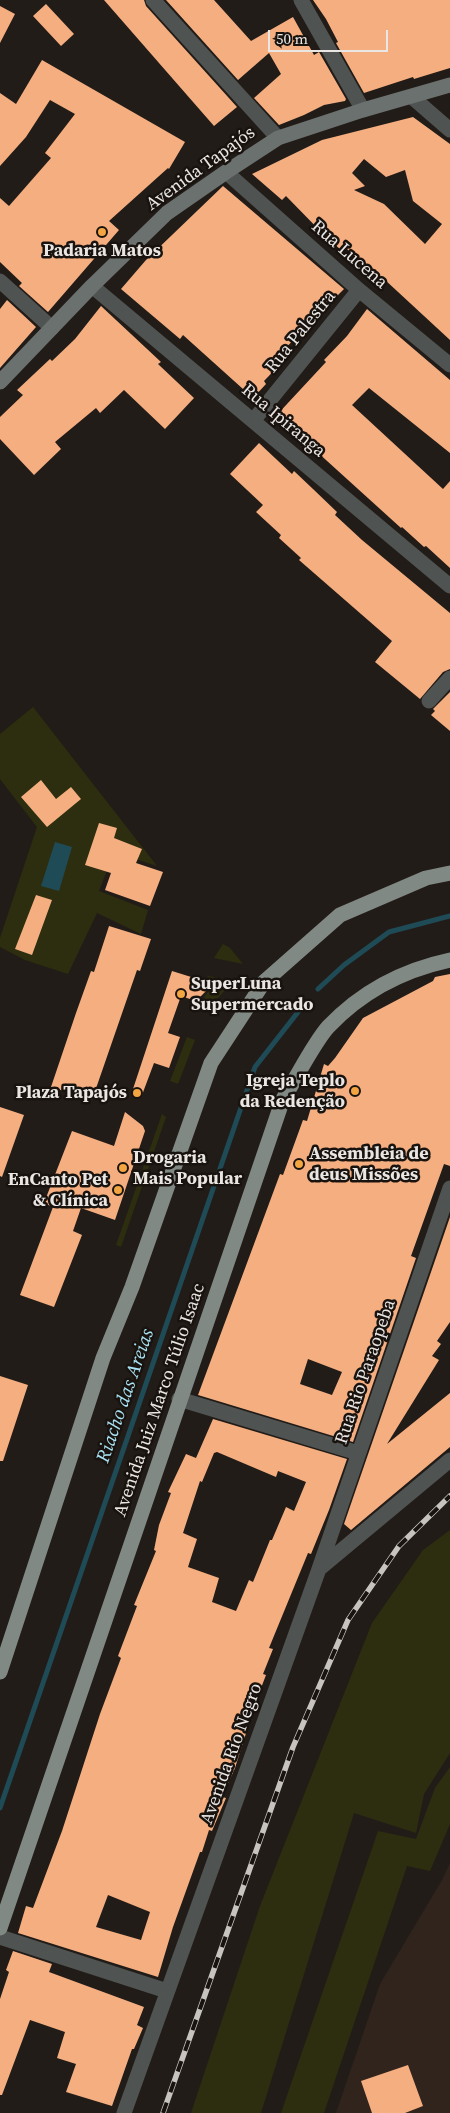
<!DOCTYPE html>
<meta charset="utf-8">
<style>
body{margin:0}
#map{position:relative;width:450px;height:2113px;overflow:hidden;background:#221c18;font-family:"Source Serif 4",serif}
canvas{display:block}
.scale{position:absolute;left:268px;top:30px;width:120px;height:22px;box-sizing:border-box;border:2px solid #eae6e3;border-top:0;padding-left:6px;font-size:15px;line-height:18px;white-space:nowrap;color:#eae6e3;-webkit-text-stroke:4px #19130f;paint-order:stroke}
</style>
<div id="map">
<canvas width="450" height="2113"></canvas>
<div class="scale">50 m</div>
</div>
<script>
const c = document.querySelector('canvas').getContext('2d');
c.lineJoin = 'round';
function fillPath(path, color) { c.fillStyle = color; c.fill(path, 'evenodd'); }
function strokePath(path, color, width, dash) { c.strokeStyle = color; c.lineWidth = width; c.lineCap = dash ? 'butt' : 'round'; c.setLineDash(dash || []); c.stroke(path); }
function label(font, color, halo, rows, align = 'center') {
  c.font = font + ' "Source Serif 4",serif'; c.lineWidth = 5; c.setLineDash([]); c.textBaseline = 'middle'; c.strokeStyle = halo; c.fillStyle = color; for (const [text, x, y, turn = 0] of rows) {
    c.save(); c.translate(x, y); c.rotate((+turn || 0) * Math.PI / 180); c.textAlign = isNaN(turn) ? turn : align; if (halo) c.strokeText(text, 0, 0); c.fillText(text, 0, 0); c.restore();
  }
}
const built = new Path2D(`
 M450 1863V2113H336L380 1984 442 1880Z`);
const green = new Path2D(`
 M33 707 157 866 114 852 99 891 148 910 141 934 97 913 68 974 25 960 0 947V938L37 827 0 779V734Z
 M223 944 230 948 243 964 214 958Z
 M208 976 224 979 226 989 218 998 201 1002 210 989 206 980Z
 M187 1037 195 1040 178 1084 170 1081Z
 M162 1114 166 1117 121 1247 116 1245Z
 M450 1530V1753L424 1794 416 1833 354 1813 261 2113H191L260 1906 372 1623 423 1550Z
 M450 1767V1824L430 1871 407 1866 324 2113H281L378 1831 416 1839 435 1788Z`);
const water = new Path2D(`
 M55 842 72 847 59 891 41 886Z`);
const stream = new Path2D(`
 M318 989 344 965 389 932 450 916
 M0 1808 255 1067 302 1007`);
const building = new Path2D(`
 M104 0H144L146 6 237 107 214 126Z
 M166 0H214L251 41 293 17 314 55 319 52 346 99 345 101 324 105 304 115 279 125 254 98 281 74 269 53 238 80Z
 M313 0H450V68L414 79 413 77 364 93 336 43 338 42 326 19Z
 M46 4 74 34 61 46 33 16Z
 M0 6 15 14 0 43Z
 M42 60 185 142 169 169 168 168 109 221 119 230 48 312 19 286 22 283 0 262V198L9 206 51 158 45 153 75 114 50 100 26 137 0 166V93L16 104Z
 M413 117 450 144V340L384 279 381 282 370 272 344 246 340 249 327 238 286 196 282 200 252 174 322 140ZM364 159 386 177 405 170 413 201 442 224 425 244 384 204 354 190 365 186 352 173Z
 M223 186 344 289 320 313 317 311 297 332 299 334 281 353 286 358 264 381 266 384 253 398 183 335 180 339 121 289 146 260Z
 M7 300 36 327 0 368V309Z
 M101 306 161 362 158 364 194 398 165 429 124 390 100 413 96 408 55 442 61 449 34 475 0 439V417L23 395 17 390 50 359 52 361 75 339Z
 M367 309 450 380V453L369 388 352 405 443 489 450 481V568L426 546 424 547 402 527 401 528 294 431 291 434 274 418 326 362 324 360 347 336Z
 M259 443 292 474 294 471 313 489 337 512 335 515 362 540 450 613V669L443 672 420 699 375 662 392 641 299 560 301 558 279 538 281 535 256 512 263 505 230 474Z
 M450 692V731L431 715 435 711 433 709Z
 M41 780 56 799 71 787 81 799 47 827 21 797Z
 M99 823 117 828 114 838 142 849 136 863 163 872 150 906 105 890 111 873 85 865Z
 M36 895 52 900 32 955 15 949Z
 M109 926 151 939 140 971 137 970 92 1100 51 1087 76 1013 91 971 94 972Z
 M172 971 204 981 208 989 196 1001 181 996 168 1033 180 1037 169 1068 154 1063 142 1095 132 1092Z
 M450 974V1166L444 1164 411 1256 416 1258 353 1442 198 1395 280 1174 283 1175 303 1120 307 1121 324 1064 328 1066 335 1058 363 1018 433 981 435 977ZM308 1359 342 1372 332 1395 300 1384Z
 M0 1107 24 1115 2 1177 0 1176Z
 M125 1112 143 1126 145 1131 115 1220 81 1208 73 1231 82 1235 54 1307 20 1295 53 1207 44 1203 72 1131 114 1146Z
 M450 1217V1322L437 1341 441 1344 432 1356 439 1360 387 1444 450 1393V1447L351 1530 344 1524Z
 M0 1376 28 1385 3 1461H0Z
 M213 1419 347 1459 329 1510 311 1554 308 1553 269 1648 273 1649 263 1674 266 1675 245 1730H247L235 1768 222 1797 226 1798 212 1831 209 1830 202 1852H200L173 1927 158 1977 18 1933 26 1906 33 1908 62 1831 100 1714 121 1658 118 1656 137 1606 134 1605 156 1551 154 1550 159 1525 171 1493 168 1492 186 1454 196 1458ZM217 1452 276 1477 278 1471 306 1482 294 1511 286 1507 272 1540H270L253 1582 249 1580 236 1611 212 1602 219 1578 188 1567 197 1539 183 1533 200 1481 202 1482 214 1453ZM108 1895 150 1912 141 1940 96 1927Z
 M13 1951 52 1964 49 1972 144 2007 137 2025 143 2028 134 2049H132L112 2106 66 2092 76 2064 57 2058 65 2032 30 2020 2 2095H0V1999L9 1972 6 1970Z
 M408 2065 423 2106 405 2113H372L361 2081Z`);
const street = new Path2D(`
 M153 0 278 138
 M301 0 363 110
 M412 97 450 130
 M226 172 359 290 450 365
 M0 281 52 328
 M92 286 450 586
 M253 421 359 290
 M429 701 450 678
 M179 1399 358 1453
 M319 1569 450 1188
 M0 1937 167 1991
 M124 2113 319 1569 450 1460`);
const secondary = new Path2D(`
 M0 382 92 286 167 213 226 172 278 138 363 110 450 85`);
const primary = new Path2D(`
 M0 1672 103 1358 132 1287 211 1063 264 982 340 915 426 878 450 873
 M0 1928 283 1099C296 1079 313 1044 328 1027 361 992 403 970 450 960`);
const rail = new Path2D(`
 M163 2113 293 1747 348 1620 399 1546 450 1496`);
const markers = [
 [102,232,5,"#f2a541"],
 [181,994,5,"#f2a541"],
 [355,1091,5,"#f2a541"],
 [137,1093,5,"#f2a541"],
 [299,1164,5,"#f2a541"],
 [123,1168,5,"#f2a541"],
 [118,1190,5,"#f2a541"]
];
const streetNames = [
 ["Avenida Tapajós",201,169,-36],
 ["Rua Lucena",349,255,41],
 ["Rua Palestra",301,332,-51],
 ["Rua Ipiranga",283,421,40],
 ["Rua Rio Paraopeba",366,1372,-71],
 ["Avenida Juiz Marco Túlio Isaac",160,1400,-71],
 ["Avenida Rio Negro",232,1754,-70]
];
const poiNames = [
 ["Padaria Matos",102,251,"center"],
 ["SuperLuna",191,984],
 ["Supermercado",191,1005],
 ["Igreja Teplo",345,1081,"right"],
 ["da Redenção",345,1102,"right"],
 ["Plaza Tapajós",127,1093,"right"],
 ["Assembleia de",309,1154],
 ["deus Missões",309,1175],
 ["Drogaria",133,1158],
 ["Mais Popular",133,1179],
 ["EnCanto Pet",108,1180,"right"],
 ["& Clínica",108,1201,"right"]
];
const waterNames = [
 ["Riacho das Areias",126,1396,-71]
];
fillPath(built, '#30241d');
fillPath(green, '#2d2e0f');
fillPath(water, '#1f4b57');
strokePath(stream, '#1f4b57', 5);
fillPath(building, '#f5ae80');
strokePath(street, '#4f5351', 15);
strokePath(secondary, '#6b716f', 15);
strokePath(primary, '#818985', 15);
strokePath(rail, '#c7c3bf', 5.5);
strokePath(rail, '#19130f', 4, [11]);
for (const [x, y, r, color] of markers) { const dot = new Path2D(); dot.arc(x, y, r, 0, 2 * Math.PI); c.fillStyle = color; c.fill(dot); strokePath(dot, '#19130f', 2); }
label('18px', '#eae6e3', '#19130f', streetNames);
label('bold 18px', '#eae6e3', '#19130f', poiNames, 'left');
label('italic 19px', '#a9e3f5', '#19130f', waterNames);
</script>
